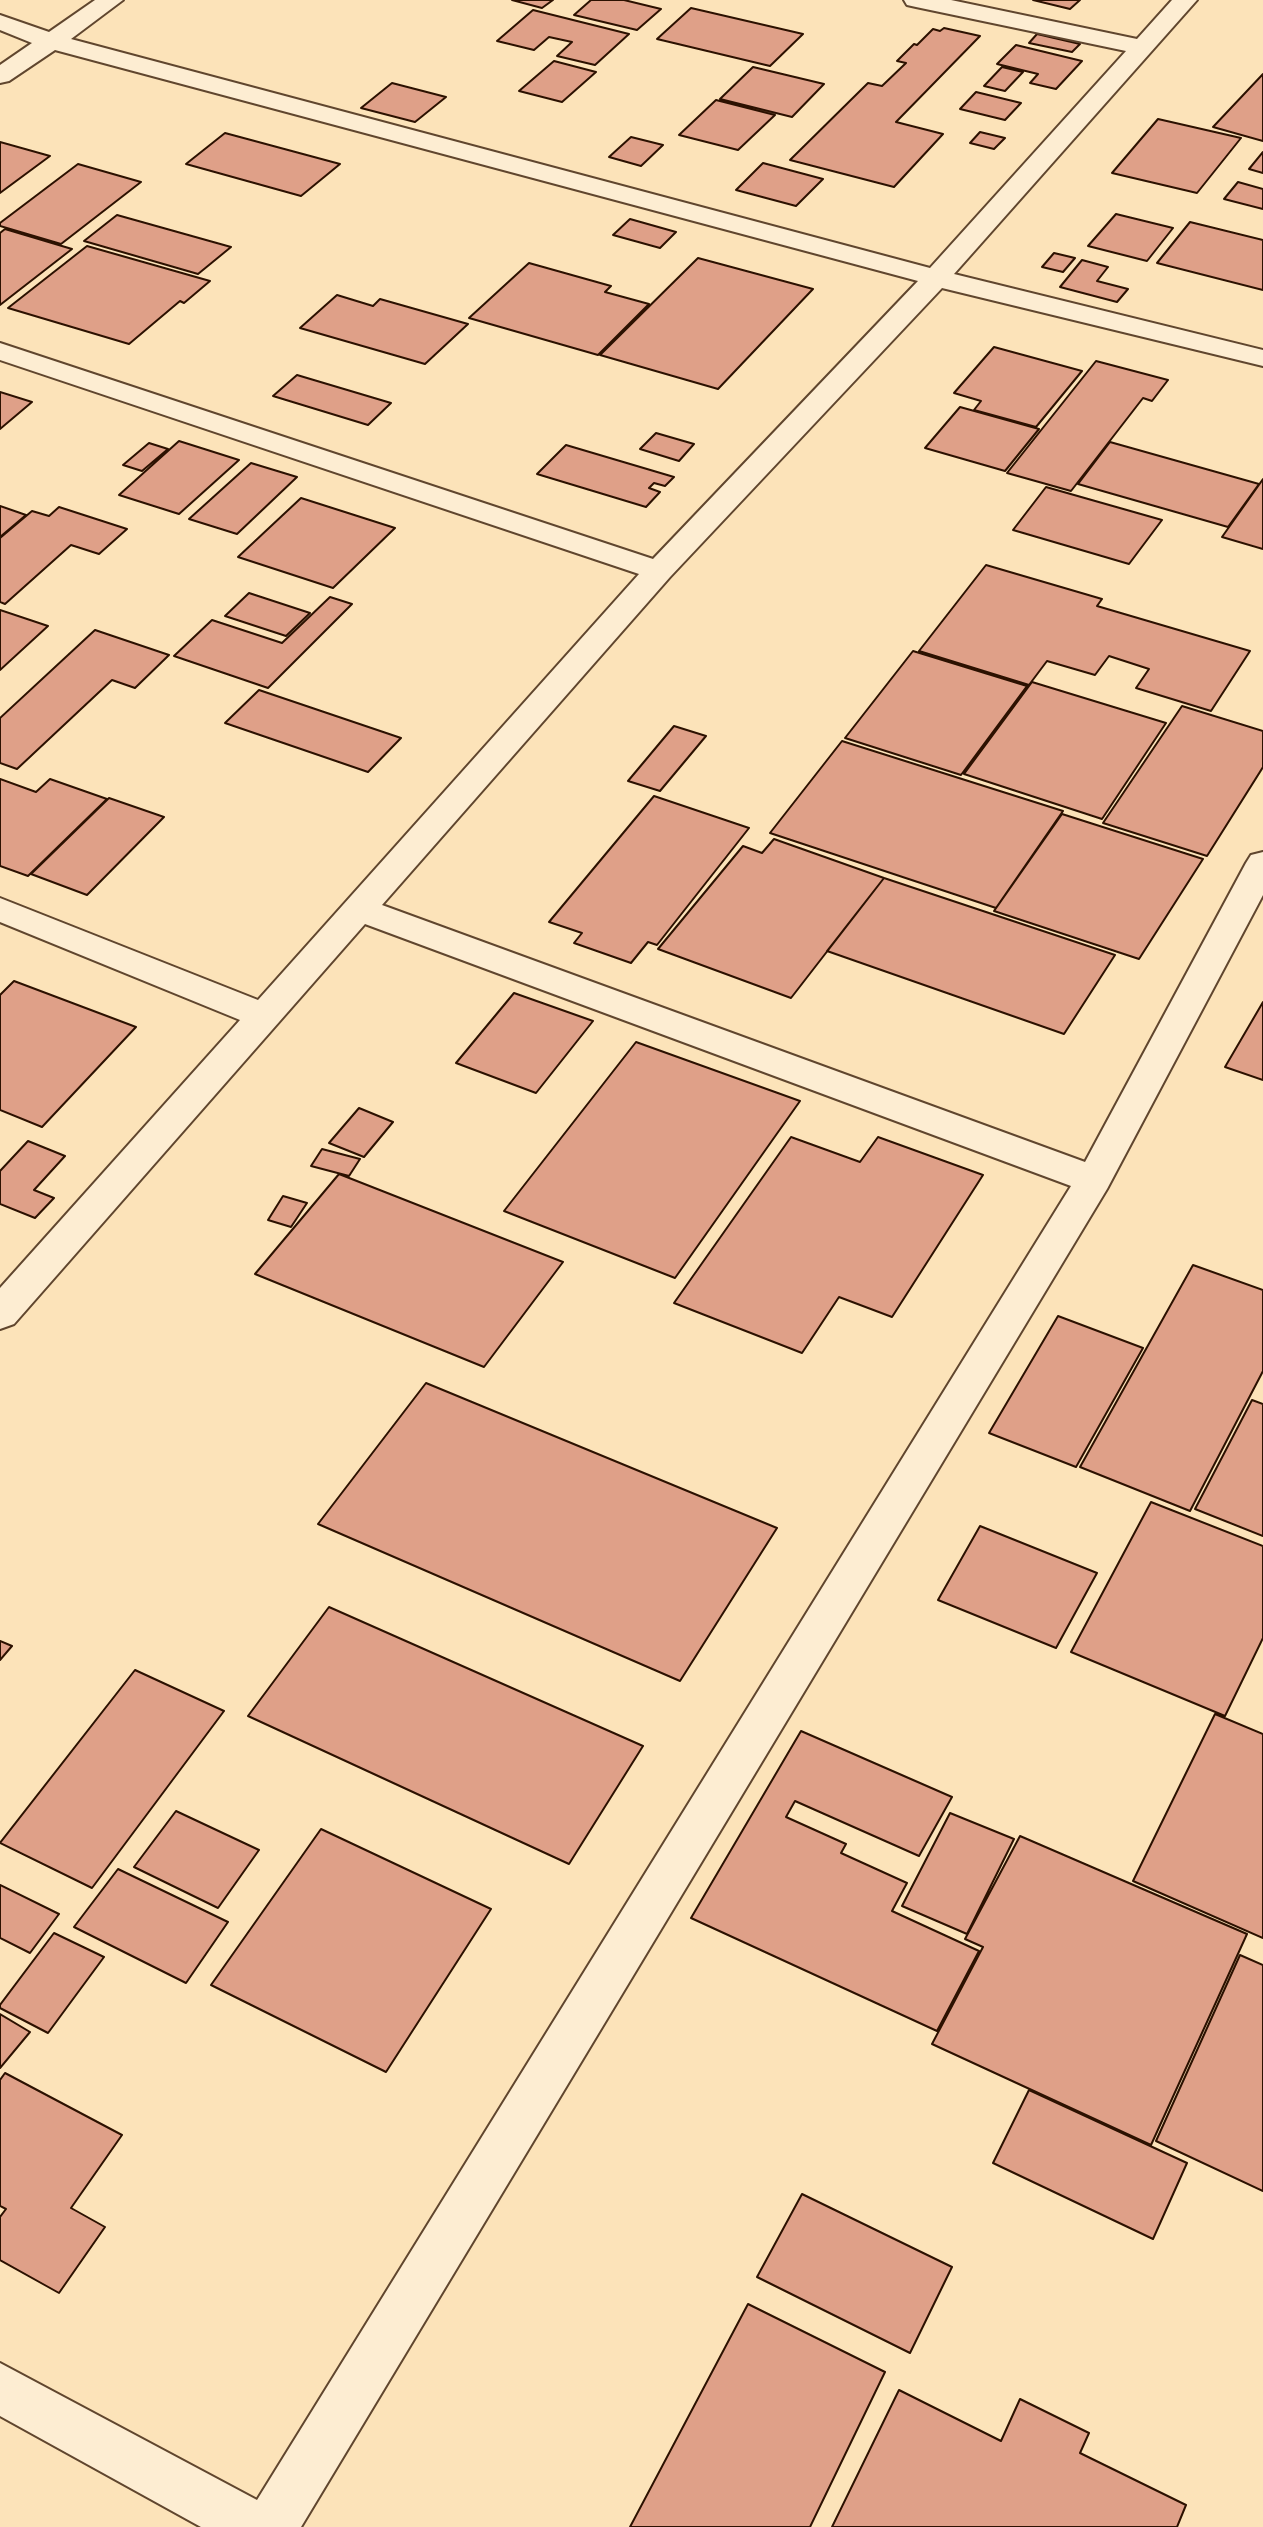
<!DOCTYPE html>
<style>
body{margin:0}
canvas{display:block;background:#fce3b9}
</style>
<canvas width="1263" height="2527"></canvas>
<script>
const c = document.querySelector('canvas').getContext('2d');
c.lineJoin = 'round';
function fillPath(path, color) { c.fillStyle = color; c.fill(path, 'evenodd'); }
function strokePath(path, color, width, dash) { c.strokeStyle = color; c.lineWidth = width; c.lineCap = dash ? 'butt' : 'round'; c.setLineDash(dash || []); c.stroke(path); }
const building = new Path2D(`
 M512 0H553L542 8Z
 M591 0H624L661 9 637 30 574 15Z
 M1033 0H1080L1070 9Z
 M691 8 803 34 770 66 657 39Z
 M533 10 629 34 595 65 557 56 572 42 549 37 534 50 497 41Z
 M944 28 980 36 896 122 943 134 894 187 790 160 868 83 882 86 906 63 897 61 914 44 917 45 933 29 940 31Z
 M1037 34 1080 44 1072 52 1029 43Z
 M1016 45 1082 61 1056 89 1030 83 1038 74 997 64Z
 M554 61 596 72 562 102 519 91Z
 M753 67 824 84 792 117 720 99Z
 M1002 67 1023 72 1005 91 984 86Z
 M1263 74V141L1213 127Z
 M392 83 446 97 415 122 361 108Z
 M976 92 1021 103 1005 120 960 109Z
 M716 100 775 115 738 150 679 135Z
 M1158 119 1241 138 1197 193 1112 173Z
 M980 132 1005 138 994 149 970 143Z
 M225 133 340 164 301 196 186 164Z
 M631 137 663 145 641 166 609 157Z
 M0 142 50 156 0 193Z
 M1263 152V173L1249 169Z
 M763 163 823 179 796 206 736 190Z
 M78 164 141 182 61 244 0 226V223Z
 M1238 182 1263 189V209L1224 199Z
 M1116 214 1173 228 1147 261 1088 246Z
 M117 215 231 247 198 274 84 241Z
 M630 219 676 232 660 248 613 235Z
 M1190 222 1263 240V290L1157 263Z
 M5 229 72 249 0 305V233Z
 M87 246 210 281 184 303 180 301 129 344 8 308Z
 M1054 253 1075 258 1063 272 1042 267Z
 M698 258 813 289 718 389 600 355Z
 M1082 260 1108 267 1097 281 1128 289 1117 302 1060 287Z
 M529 263 611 286 605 292 649 304 598 355 469 318Z
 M337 295 373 306 380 299 468 324 425 364 300 328Z
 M994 347 1082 371 1036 427 974 410 981 401 954 393Z
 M1096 361 1168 380 1152 401 1143 398 1071 491 1007 473Z
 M297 375 391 403 368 425 273 396Z
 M0 392 32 402 0 429Z
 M960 407 1039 429 1005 471 925 448Z
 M656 433 694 444 679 461 640 449Z
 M179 441 239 460 179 514 119 495Z
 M1110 442 1259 484 1228 527 1078 484Z
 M149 443 168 449 142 471 123 465Z
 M566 445 674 477 665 486 654 483 649 488 660 492 646 507 537 474Z
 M251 463 297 477 237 534 189 519Z
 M1263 479V549L1222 537Z
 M1046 487 1162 520 1129 564 1013 530Z
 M301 498 395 528 333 588 238 557Z
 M0 506 26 515 0 537Z
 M59 507 127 529 99 554 71 545 5 604 0 602V538L32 511 49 516Z
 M986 565 1102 599 1097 606 1250 651 1211 711 1136 688 1149 669 1109 656 1095 675 1047 661 1029 685 919 651Z
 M249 593 310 613 286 636 225 616Z
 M330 597 352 604 268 688 174 656 212 620 282 643Z
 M0 610 48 626 0 670Z
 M95 630 169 655 135 688 112 680 17 769 0 763V718Z
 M913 651 1027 686 961 775 845 738Z
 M1032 682 1166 723 1102 819 964 774Z
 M259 690 401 738 368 772 225 723Z
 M1182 706 1263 731V767L1207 856 1103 823Z
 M674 726 706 736 660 791 628 781Z
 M842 741 1063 811 996 908 770 833Z
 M0 779 36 792 50 779 107 799 28 876 0 866Z
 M654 796 749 828 657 945 648 942 631 963 574 943 582 933 549 922Z
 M109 798 164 817 87 895 31 874Z
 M1062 814 1203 859 1139 959 994 911Z
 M774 839 884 878 791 998 658 949 743 846 762 853Z
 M884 878 1115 955 1064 1034 827 951Z
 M14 981 136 1027 42 1127 0 1110V995Z
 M514 993 593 1021 536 1093 456 1063Z
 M1263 1002V1080L1225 1067Z
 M636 1042 800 1101 675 1278 504 1211Z
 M359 1108 393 1122 364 1157 329 1143Z
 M791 1137 860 1162 878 1137 983 1175 892 1317 839 1297 802 1353 674 1303Z
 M28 1141 65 1156 34 1190 54 1198 35 1218 0 1204V1171Z
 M322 1149 360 1159 349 1176 311 1166Z
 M339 1174 563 1262 484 1367 255 1274Z
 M283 1196 307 1203 291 1227 268 1220Z
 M1193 1265 1263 1290V1371L1190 1511 1080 1467Z
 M1058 1316 1143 1348 1076 1467 989 1433Z
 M426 1383 777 1528 680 1681 318 1524Z
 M1252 1400 1263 1404V1536L1195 1509Z
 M1151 1502 1263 1546V1638L1225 1716 1071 1652Z
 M980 1526 1097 1573 1056 1648 938 1600Z
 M329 1607 643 1746 569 1864 248 1716Z
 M0 1641 12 1646 0 1660Z
 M135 1670 224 1711 92 1888 0 1843Z
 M1215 1714 1263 1734V1938L1133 1881Z
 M801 1731 952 1797 919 1856 795 1801 786 1817 846 1844 841 1853 907 1883 892 1911 979 1951 937 2031 691 1918Z
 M176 1811 259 1850 218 1908 134 1867Z
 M950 1813 1014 1839 967 1934 902 1906Z
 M321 1829 491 1909 386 2072 211 1985Z
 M1020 1836 1247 1934 1151 2145 932 2044 983 1947 965 1939Z
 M118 1869 228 1922 186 1983 74 1927Z
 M0 1885 59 1914 30 1953 0 1938Z
 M54 1933 104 1957 48 2033 0 2008V2005Z
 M1240 1955 1263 1965V2191L1156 2141Z
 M0 2014 30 2032 0 2068Z
 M5 2073 122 2135 71 2208 105 2227 59 2293 0 2260V2217L6 2209 0 2206V2080Z
 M1029 2090 1187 2163 1153 2239 993 2163Z
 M802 2194 952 2267 910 2353 757 2277Z
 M748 2304 885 2372 810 2527H630Z
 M899 2390 1001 2441 1020 2399 1089 2433 1080 2453 1186 2505 1177 2527H832Z`);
const minor = new Path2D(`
 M95 0H123L71 39 930 268 1126 51 916 7 907 5 904 0H951L1137 39 1172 0H1197L954 274 1263 350V366L942 288 670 577 382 905 1085 1162 1246 863 1251 855 1263 852V895L1107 1189 301 2527H201L0 2416V2363L257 2500 1071 1186 365 924 14 1324 0 1329V1288L240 1020 0 922V898L258 1000 639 574 0 360V343L653 559 918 281 55 50 9 81 0 83V65L32 43 0 30V15L49 32Z`);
fillPath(building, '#dfa088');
strokePath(building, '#2c1100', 2);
strokePath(minor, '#60462e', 4);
fillPath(minor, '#fdedd2');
</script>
